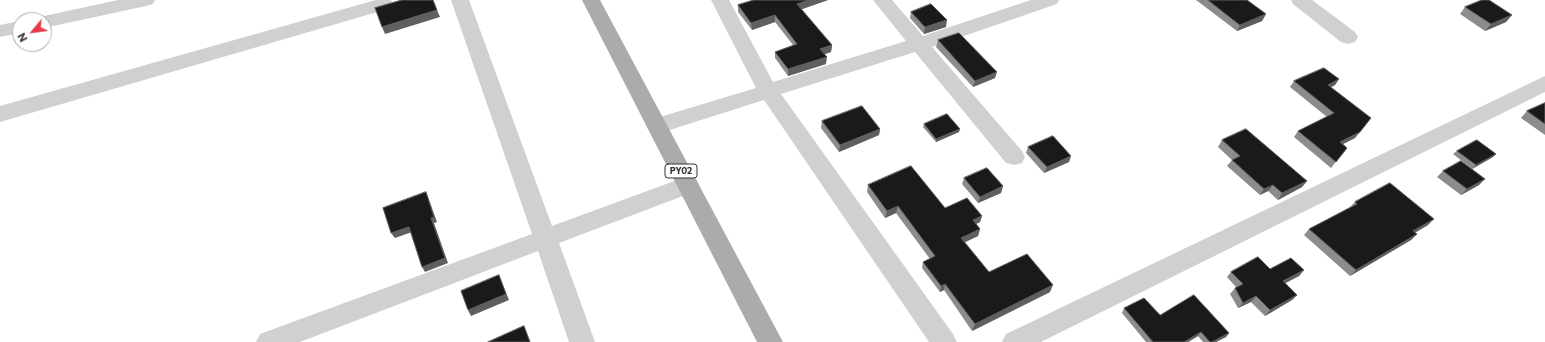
<!DOCTYPE html>
<style>
body{margin:0}
#map{position:relative;width:1545px;height:342px;overflow:hidden;background:#fff;font-family:Commissioner,sans-serif}
canvas{display:block}
.north{position:absolute;left:12px;top:12px;width:40px;height:40px;box-sizing:border-box;background:#fff;border:1px solid #adadad;border-radius:50%;rotate:241deg;font-size:11px;font-weight:700;line-height:16px;text-align:center;color:#333}
.north::after{content:'';display:block;margin:auto;width:14px;height:18px;background:#e63946;clip-path:polygon(50% 0,100% 100%,50% 72%,0 100%)}
</style>
<div id="map">
<canvas width="1545" height="342"></canvas>
<div class="north">N</div>
</div>
<script>
const c = document.querySelector('canvas').getContext('2d');
c.lineJoin = 'round';
function fillPath(path, color) { c.fillStyle = color; c.fill(path, 'evenodd'); }
function strokePath(path, color, width, dash) { c.strokeStyle = color; c.lineWidth = width; c.lineCap = dash ? 'butt' : 'round'; c.setLineDash(dash || []); c.stroke(path); }
function label(font, color, halo, rows, align = 'center') {
  c.font = font + ' Commissioner,sans-serif'; c.lineWidth = 4; c.setLineDash([]); c.textBaseline = 'middle'; c.strokeStyle = halo; c.fillStyle = color; for (const [text, x, y, turn = 0] of rows) {
    c.save(); c.translate(x, y); c.rotate((+turn || 0) * Math.PI / 180); c.textAlign = isNaN(turn) ? turn : align; if (halo) c.strokeText(text, 0, 0); c.fillText(text, 0, 0); c.restore();
  }
}
const minor = new Path2D(`
 M118 0H155L153 4 146 6 44 28V20H36L37 18 44 16Z
 M376 0H391L393 4 391 8 0 122V106Z
 M451 0H469L552 226 688 176 696 179 699 185 696 191 559 243 595 342H569L538 251 300 342H256L260 334 532 234Z
 M711 0H729L773 82 906 41 873 0H892L923 36 1031 0H1059L1057 4 932 47 1022 151 1025 157 1022 163 1014 165 1006 163 915 52 781 94 953 334 957 342H929L764 100 657 134 650 132 646 126 650 120 756 88Z
 M1291 0H1312L1355 32 1358 37 1355 42 1348 44 1341 42 1293 4Z
 M20 21V33L0 37V25Z
 M1545 76V92L1041 342H1002L1006 334Z`);
const major = new Path2D(`
 M582 0H600L783 342H757Z`);
const wall = new Path2D(`
 M754 0H828L801 9 832 45 831 52 824 54 826 64 788 76 775 58V52L793 45 775 22 752 30 738 12V5Z
 M1196 0H1247L1266 14 1262 21 1237 31Z
 M1465 7 1512 15 1506 22 1485 31 1460 14Z
 M911 12 946 27 924 34 910 18Z
 M938 40 995 78 973 87 936 47Z
 M1339 79 1335 85 1331 87 1355 138 1343 144 1347 148 1331 168 1294 137 1298 131 1327 117 1290 87 1294 81Z
 M1545 103V135L1521 118 1527 111Z
 M822 121 880 129 879 135 839 152 821 128Z
 M924 124 959 132 936 142 923 127Z
 M1222 140 1307 181 1302 187 1278 200 1268 191 1260 195 1227 166 1232 160 1218 147Z
 M1028 147 1069 162 1044 173 1026 153Z
 M1457 151 1493 157 1472 169 1453 154Z
 M1443 171 1479 185 1461 195 1437 177Z
 M964 178 1003 186 1001 193 978 203 962 184Z
 M868 185 945 208 982 216 980 222 976 224 980 229 978 236 965 242 989 272 1050 292 972 331 944 290 940 292 922 268 923 262 930 259 896 213 885 218 867 192Z
 M1355 202 1428 225 1415 233 1417 234 1411 240 1350 276 1304 235 1309 229 1350 207Z
 M1270 269 1304 270 1299 276 1285 283 1297 295 1292 300 1265 316 1251 302 1238 308 1230 294 1236 287 1227 277 1231 272Z
 M1124 308 1160 315 1229 333 1226 337 1216 342H1203L1198 336 1188 342H1146L1122 313Z`);
const shadedWall = new Path2D(`
 M809 0H828L797 11V4Z
 M437 10 440 17 385 34 382 27Z
 M1266 14 1262 21 1237 31 1240 25Z
 M775 15V22L752 30 751 23Z
 M1512 15 1506 22 1485 31 1491 24Z
 M947 20 946 27 924 34 925 27Z
 M832 45 831 52 820 56V49Z
 M827 57 826 64 788 76V69Z
 M997 72 995 78 973 87 975 81Z
 M1339 79 1335 85 1324 91 1328 85Z
 M880 129 879 135 839 152 840 145Z
 M960 129 959 132 936 142V139Z
 M1360 132 1355 138 1335 148 1340 142Z
 M1496 154 1493 157 1472 169 1476 165Z
 M1071 156 1069 162 1044 173 1047 167Z
 M1485 179 1479 185 1461 195 1467 189Z
 M1307 181 1302 187 1278 200 1282 193Z
 M1273 185 1268 191 1260 195 1264 189Z
 M1003 186 1001 193 978 203 980 197Z
 M426 192 428 197 437 222 434 223 448 263 425 272 422 267Z
 M898 206 896 213 885 218 887 211Z
 M982 216 980 222 970 227 973 220Z
 M1434 219 1428 225 1407 237 1413 231Z
 M409 227 412 232 395 238 391 233Z
 M980 229 978 236 959 245 961 238Z
 M1417 234 1411 240 1350 276 1356 270Z
 M1304 270 1299 276 1278 287 1283 281Z
 M499 275 509 300 471 316 468 310Z
 M945 284 944 290 940 292 941 286Z
 M1053 285 1050 292 972 331 975 324Z
 M1297 295 1292 300 1265 316 1270 310Z
 M1256 296 1251 302 1238 308 1243 303Z
 M1201 332 1198 336 1188 342H1184Z
 M1229 333 1226 337 1216 342H1212Z`);
const building = new Path2D(`
 M402 0H433L437 10 382 27 375 8Z
 M754 0H809L797 4 832 45 820 49 827 57 788 69 775 52 797 44 775 15 751 23 738 5Z
 M1208 0H1247L1266 14 1240 25Z
 M1482 0H1489L1512 15 1491 24 1465 7Z
 M931 4 947 20 925 27 911 12Z
 M959 33 997 72 975 81 938 40Z
 M1324 68 1339 79 1328 85 1371 118 1360 132 1340 142 1347 148 1336 162 1298 131 1334 113 1294 81Z
 M1545 103V124L1527 111Z
 M862 106 880 129 840 145 822 121Z
 M947 114 960 129 936 139 924 124Z
 M1246 129 1307 181 1282 193 1273 185 1264 189 1232 160 1240 156 1222 140Z
 M1053 136 1071 156 1047 167 1028 147Z
 M1477 140 1496 154 1476 165 1457 151Z
 M1461 161 1485 179 1467 189 1443 171Z
 M911 166 945 208 967 198 982 216 973 220 980 229 961 238 989 272 1027 254 1053 285 975 324 945 284 941 286 923 262 935 256 898 206 887 211 868 185Z
 M987 168 1003 186 980 197 964 178Z
 M1390 183 1434 219 1413 231 1417 234 1356 270 1309 229 1357 204 1355 202Z
 M426 192 434 217 431 218 445 258 422 267 409 227 391 233 383 208Z
 M1258 257 1270 269 1291 258 1304 270 1283 281 1297 295 1270 310 1256 296 1243 303 1235 288 1243 284 1231 272Z
 M499 275 506 294 468 310 461 291Z
 M1194 295 1229 333 1212 342H1210L1201 332 1184 342H1153L1124 308 1144 298 1160 315Z
 M524 326 530 342H488Z`);
const shields = [
 [681,171,32]
];
const shieldNames = [
 ["PY02",681,171]
];
fillPath(minor, '#d0d0d0');
fillPath(major, '#ababab');
fillPath(wall, '#8c8c8c');
fillPath(shadedWall, '#5f5f5f');
fillPath(building, '#1a1a1a');
strokePath(building, '#5f5f5f', 1);
for (const [x, y, w] of shields) { const box = new Path2D(); box.roundRect(x - w / 2, y - 7, w, 14, 3); c.fillStyle = '#fff'; c.fill(box); strokePath(box, '#333', 1); }
label('bold 9px', '#333', null, shieldNames);
</script>
